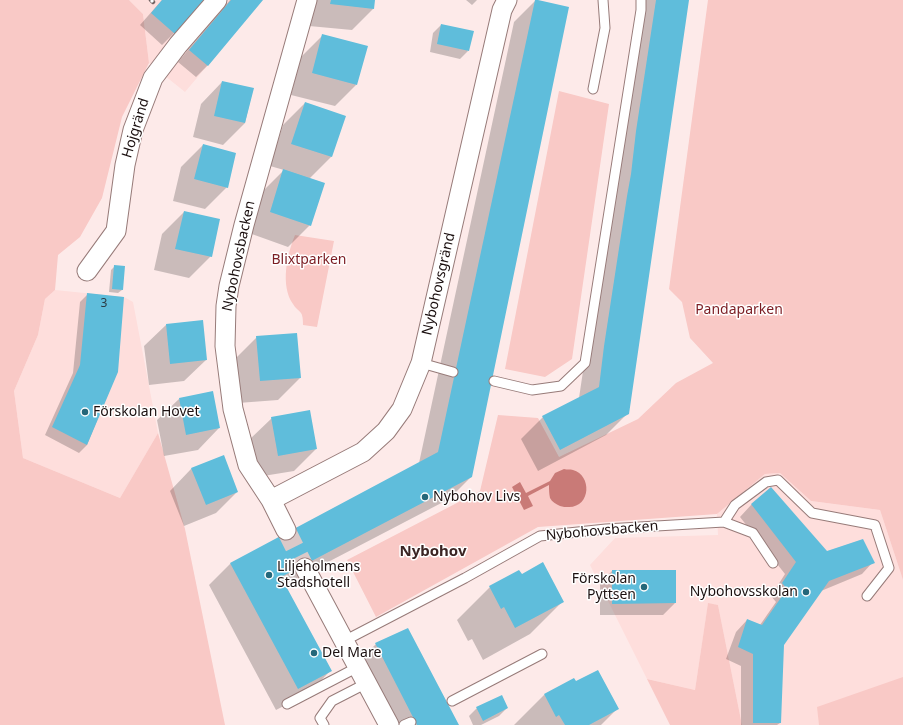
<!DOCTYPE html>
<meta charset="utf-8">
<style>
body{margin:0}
canvas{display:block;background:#fdeae9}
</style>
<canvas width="903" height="725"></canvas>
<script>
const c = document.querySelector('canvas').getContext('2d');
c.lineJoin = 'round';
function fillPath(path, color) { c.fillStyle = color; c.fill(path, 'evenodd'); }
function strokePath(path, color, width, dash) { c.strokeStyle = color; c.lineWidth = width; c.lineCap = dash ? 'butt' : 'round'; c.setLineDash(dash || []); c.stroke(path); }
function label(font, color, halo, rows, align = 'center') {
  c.font = font + ' "Noto Sans",sans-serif'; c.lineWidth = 3; c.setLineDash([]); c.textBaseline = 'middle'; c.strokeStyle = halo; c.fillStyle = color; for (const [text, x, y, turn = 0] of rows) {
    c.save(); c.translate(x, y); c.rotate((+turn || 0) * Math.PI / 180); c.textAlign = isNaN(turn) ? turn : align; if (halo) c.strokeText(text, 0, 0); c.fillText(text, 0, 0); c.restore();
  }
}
const built = new Path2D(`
 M129 0H263L185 92 149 63 143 14Z
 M55 290 124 297 133 302 158 433 120 498 23 458 14 391 38 335 45 299Z
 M780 473 811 501 880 510 903 580V725H742L718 605 708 604 695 690 647 679 590 565 615 538 718 535 717 514 765 474Z`);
const green = new Path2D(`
 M0 0H129L143 14 149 63 122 117 102 198 80 237 58 255 55 290 45 299 38 335 14 391 23 458 120 498 158 433 185 529 225 725H0Z
 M708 0H903V580L880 510 811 501 780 473 765 474 717 514 538 527 376 617 347 560 480 491 498 415 538 418 559 457 638 419 676 383 713 363 690 338 682 302 669 289Z
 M559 91 609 104 572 359 545 377 505 369Z
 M295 235 334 241 317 327 303 325C303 322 303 316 301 313 299 310 295 308 293 304 280 286 287 254 295 235Z
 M708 603 718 605 742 725H670L647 679 695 690Z
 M903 677V725H819L817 707Z`);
const water = new Path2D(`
 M564 469C567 470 570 469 573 470 592 475 591 507 569 507 565 507 563 507 560 506 556 504 552 502 550 498 549 494 549 489 549 485L528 496 533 506 524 510 512 487 520 482 526 493 550 481 555 473Z`);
const shadow = new Path2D(`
 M162 0H203L174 33 162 45 140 25Z
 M230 0H262L208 65 196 77 178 62Z
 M312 0H374L373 9 352 30 309 26Z
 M466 0H477L472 5Z
 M536 0 471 477 449 499 284 585 330 671 309 693 276 710 209 585 230 564 419 463 514 22Z
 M638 0H688L628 413 606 435 538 471 521 439 543 417 579 398Z
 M441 25 468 51 460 59 430 52 433 33Z
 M323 35 356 85 335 106 291 95 301 57Z
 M222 82 253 89 245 123 223 145 193 137 201 104Z
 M305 103 344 116 331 157 309 179 310 225 288 247 249 233 262 192 284 170 270 166 283 125Z
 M203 145 227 187 205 209 173 201 181 167Z
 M184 212 211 256 189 278 154 270 162 234Z
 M115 266 122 290 118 293 109 292 111 270Z
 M88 294 117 372 87 445 79 453 45 435 73 373 80 302Z
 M202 321 206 360 184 381 149 385 144 346 166 325Z
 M257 337 300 378 278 400 238 403 235 359Z
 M179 399 219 428 198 450 164 456 157 420Z
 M272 418 316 449 294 471 257 477 250 439Z
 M223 457 237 492 216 513 184 526 170 491 191 469Z
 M771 488 827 553 873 562 862 574 821 591 783 644 780 723 777 725H741V666L726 659 736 632 747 620 760 625 776 602 771 596 785 574 740 517 751 505Z
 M519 571 521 575 563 601 530 634 483 660 472 639 468 641 457 620 490 587Z
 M612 571 675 603 663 615H600V583Z
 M376 644 457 725H385L354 666Z
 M544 695 617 709 601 725H514Z
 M477 708H507L499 716 481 725H473L469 716Z`);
const building = new Path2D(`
 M162 0H205L175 34 151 13Z
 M231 0H263L208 66 189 50Z
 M331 0H375L374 9 330 4Z
 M535 0H538L569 7 472 477 281 577 332 671 298 689 230 563 438 452Z
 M656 0H689L629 414 560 450 542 416 599 387 604 346 627 196 631 174 636 131Z
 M441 24 474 31 469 51 437 44Z
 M322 34 368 46 357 85 312 73Z
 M222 81 254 88 245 123 214 116Z
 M305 102 346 116 332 157 291 144Z
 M203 144 236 153 228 188 194 179Z
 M283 169 325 183 311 226 270 212Z
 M184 211 220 219 212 257 175 249Z
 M114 265 125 266 123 290 112 289Z
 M87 293 124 297 118 372 87 445 52 427 80 365Z
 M203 320 207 360 170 364 166 324Z
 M297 333 301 378 260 381 256 336Z
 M213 391 220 428 186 435 179 398Z
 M310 410 317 449 278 456 271 417Z
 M224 455 238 492 206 505 191 468Z
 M771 487 827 551 863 539 875 563 829 581 784 645 781 723H753V654L738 647 747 619 762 625 787 589 782 583 796 562 751 504Z
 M543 562 564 602 515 628 504 607 501 609 489 586 519 570 522 574Z
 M612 570H676V603L612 604Z
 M408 628 459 725H417L375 643Z
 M598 670 619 709 589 725H565L559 715 556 717 544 694 574 678 576 681Z
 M502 695 508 708 483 721 476 707Z`);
const minorTunnel = new Path2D(`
 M286 530 305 568`);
const service = new Path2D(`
 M593 89 605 28 603 0
 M421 363 453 372
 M494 381 532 390 561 386 585 363 641 10V0
 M724 522 735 505 766 482 778 480 812 513 875 525 889 568 867 596
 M344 641 465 578 540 536 606 529 724 522 753 533 773 563
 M452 701 542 654
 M287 704 358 667
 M324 725 320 718 332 701 367 683
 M404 725 411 722`);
const minor = new Path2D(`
 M87 271 116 231 125 165 133 130 153 78 178 45 217 0
 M271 500 363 452 386 431 402 409 421 363 502 10 507 0
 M286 530 271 500 248 465 233 409 225 346 226 306 229 286 244 225 307 0
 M305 568 389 725`);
const rail = new Path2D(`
 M151 0 153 2`);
const markers = [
 [85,412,4,"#25677a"],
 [425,497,4,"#25677a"],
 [269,575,4,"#25677a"],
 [644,587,4,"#25677a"],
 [806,592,4,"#25677a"],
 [314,653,4,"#25677a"]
];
const numberNames = [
 ["3",104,304]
];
const streetNames = [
 ["Hojgränd",136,128,-73],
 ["Nybohovsbacken",239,256,-78],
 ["Nybohovsgränd",439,284,-77],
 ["Nybohovsbacken",602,531,-5]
];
const parkNames = [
 ["Blixtparken",309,260],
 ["Pandaparken",739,310]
];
const poiNames = [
 ["Förskolan Hovet",93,412],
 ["Nybohov Livs",433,497],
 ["Liljeholmens",277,567],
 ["Stadshotell",277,583],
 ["Förskolan",636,579,"right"],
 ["Pyttsen",636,595,"right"],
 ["Nybohovsskolan",798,592,"right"],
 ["Del Mare",322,653]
];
const neighbourhoodNames = [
 ["Nybohov",433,552]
];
fillPath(built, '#fededc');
fillPath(green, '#f9c9c6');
fillPath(water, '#c97a77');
fillPath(shadow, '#0003');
fillPath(building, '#5fbddb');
strokePath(minorTunnel, '#dbc9c8', 19, [19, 10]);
strokePath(service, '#977b79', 11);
strokePath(minor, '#977b79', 21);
strokePath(service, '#fff', 9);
strokePath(minor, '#fff', 19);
strokePath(rail, '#736564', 4.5);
strokePath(rail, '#fff', 3, [9]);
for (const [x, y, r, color] of markers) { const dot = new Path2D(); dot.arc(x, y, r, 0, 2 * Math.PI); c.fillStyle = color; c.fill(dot); strokePath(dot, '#fff', 1.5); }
label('12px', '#2c3b43', null, numberNames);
label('14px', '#1b1010', '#fff', streetNames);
label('14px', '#7b1c22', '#fff', parkNames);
label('14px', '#1b1010', '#fff', poiNames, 'left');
label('bold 15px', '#3b2423', '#fff', neighbourhoodNames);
</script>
